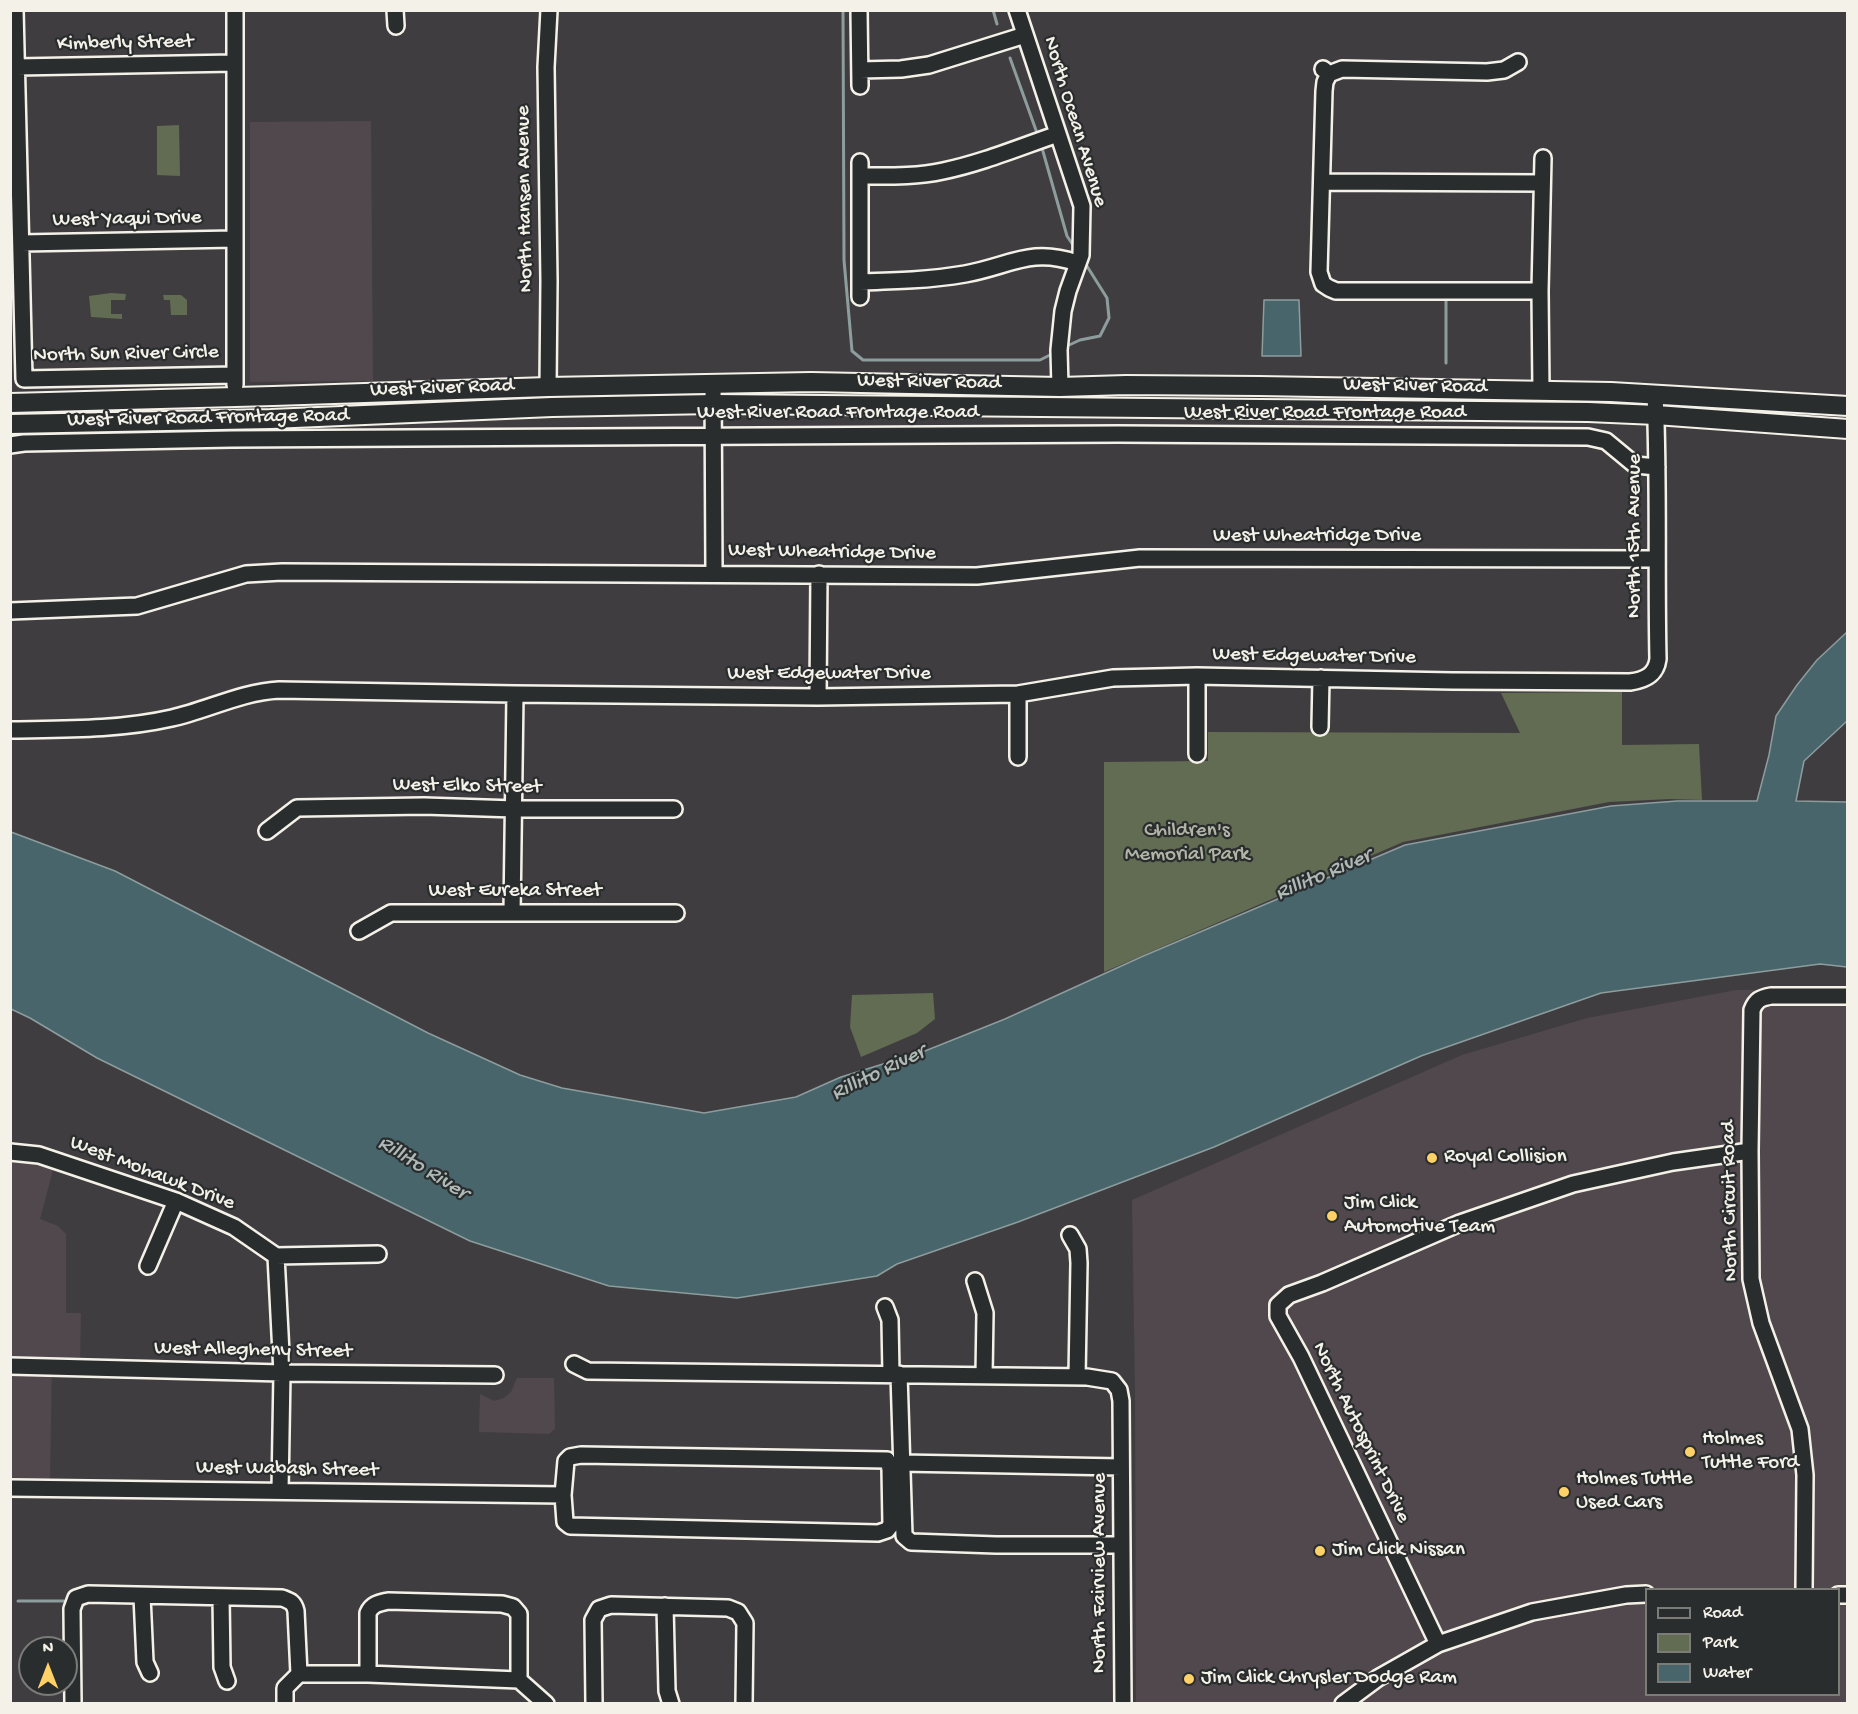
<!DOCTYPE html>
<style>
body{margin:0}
#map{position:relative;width:1858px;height:1714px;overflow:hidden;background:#403d40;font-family:"Gochi Hand",sans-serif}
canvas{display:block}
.frame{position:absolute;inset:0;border:12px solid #f4f1e8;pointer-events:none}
.legend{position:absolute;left:1645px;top:1588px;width:195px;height:108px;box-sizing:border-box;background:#2a2d2e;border:2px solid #7b7b78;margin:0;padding:8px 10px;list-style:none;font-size:18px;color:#f4f1e8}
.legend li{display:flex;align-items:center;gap:12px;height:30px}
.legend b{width:30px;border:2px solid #7b7b78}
.north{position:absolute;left:18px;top:1636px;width:60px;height:60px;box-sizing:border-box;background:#2a2d2e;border:2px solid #7b7b78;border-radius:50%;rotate:0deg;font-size:16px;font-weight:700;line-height:24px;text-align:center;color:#f4f1e8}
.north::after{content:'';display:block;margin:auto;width:21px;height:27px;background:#ffd166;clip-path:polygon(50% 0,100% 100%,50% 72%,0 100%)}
</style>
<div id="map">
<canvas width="1858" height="1714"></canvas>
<div class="frame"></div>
<ul class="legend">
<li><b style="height:8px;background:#2a2d2e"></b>Road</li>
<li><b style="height:16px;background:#616c53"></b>Park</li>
<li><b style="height:16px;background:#48656b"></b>Water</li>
</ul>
<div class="north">N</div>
</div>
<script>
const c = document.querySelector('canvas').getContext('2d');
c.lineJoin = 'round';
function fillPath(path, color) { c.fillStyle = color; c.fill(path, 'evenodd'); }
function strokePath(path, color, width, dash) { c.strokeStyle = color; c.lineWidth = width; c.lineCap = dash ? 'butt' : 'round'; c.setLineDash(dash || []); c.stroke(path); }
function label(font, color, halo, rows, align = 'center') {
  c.font = font + ' "Gochi Hand",sans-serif'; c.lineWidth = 4.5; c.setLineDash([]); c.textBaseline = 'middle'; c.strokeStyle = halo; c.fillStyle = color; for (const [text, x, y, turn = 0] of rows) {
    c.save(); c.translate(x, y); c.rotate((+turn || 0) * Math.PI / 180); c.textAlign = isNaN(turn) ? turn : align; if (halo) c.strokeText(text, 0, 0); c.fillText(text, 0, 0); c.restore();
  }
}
const built = new Path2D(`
 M371 121 373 381 250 382V122Z
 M1847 989V1703H1136L1135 1393 1132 1200 1462 1055 1587 1018 1736 990ZM1646 1590H1838V1694H1646Z
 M11 1159 33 1160 54 1166 40 1219 58 1226 66 1234V1313H81L80 1363 52 1362 50 1480 11 1479Z
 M517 1378H554L555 1429 549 1434 479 1432 480 1394 494 1401 504 1398 511 1392Z`);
const green = new Path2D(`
 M179 125 180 176 157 175V126Z
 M111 293 126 294 125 300H111V314H122V319L91 317 89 296Z
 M163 295H181L187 300V315H171L170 300H164Z
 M1622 692V745L1699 744 1702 800 1670 799 1609 802 1403 842 1104 972V762L1208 761V732L1520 733 1501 693Z
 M933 993 935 1019 917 1033 861 1057 850 1027 852 995Z`);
const water = new Path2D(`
 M1264 300H1299L1301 356H1262Z
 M1847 632V721L1804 761 1796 801 1847 802V967L1820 964 1601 993 1421 1056 1214 1147 1018 1222 897 1264 877 1276 737 1298 609 1286 470 1241 97 1058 30 1018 11 1009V832L115 871 428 1033 520 1075 562 1088 704 1113 796 1097 841 1077 925 1051 1005 1019 1141 957 1405 845 1611 806 1677 801H1757L1769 755 1776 716 1797 685 1817 660Z`);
const stream = new Path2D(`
 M843 10 844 260 852 351 863 360H1040L1052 354
 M993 10 997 24
 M1010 58 1037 133
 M1042 148 1067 236 1075 248
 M1067 346 1080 340 1100 336 1109 318 1107 298 1085 263
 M1446 363V299
 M18 1601H64`);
const minor = new Path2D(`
 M15 10 24 379 235 375
 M235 10V385
 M395 10 396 26
 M859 10 860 86
 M1017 10 1082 206 1081 255 1068 291 1063 311 1059 350 1060 387
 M17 67 234 63
 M1323 69 1329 74 1342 69 1487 72 1504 70 1518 62
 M860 70 901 69 929 65 1025 35
 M860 162V297
 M860 176C888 176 916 177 943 171 982 163 1020 147 1058 134
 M1323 182 1542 183
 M21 243 235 239
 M860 282C895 281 930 280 965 274 1010 266 1030 247 1077 263
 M1323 284 1329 288 1336 291H1540
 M1323 284 1319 272 1324 91 1325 82 1329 74
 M713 383 714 573
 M548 387 549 281 546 67 549 10
 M1541 391 1540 291 1543 158
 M10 445 24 443 232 439 1118 434 1588 437 1606 441 1635 465 1657 467
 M10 611 137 606 246 574 282 572 977 576 1140 558 1656 559
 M1197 676V754
 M1018 694V757
 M818 697 819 574
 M1320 727 1321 678
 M10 730C65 729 119 730 172 718 208 710 241 692 279 690L515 694 818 697 1018 694 1113 678 1197 676 1452 681 1630 682C1645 680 1656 675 1658 659 1656 571 1659 482 1655 394
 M267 831 297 808 424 806 515 809H674
 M512 913 515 694
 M359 931 391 913H676
 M10 1152 39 1155 176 1201 234 1227 276 1256 378 1254
 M1070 1235 1078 1249 1079 1263 1077 1377
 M276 1256 282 1373 280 1491
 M148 1266 176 1201
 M975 1281 985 1313 984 1375
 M885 1307 890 1320 891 1374
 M574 1364 588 1371 1087 1377 1112 1381 1119 1390 1121 1401 1123 1704
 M10 1366 282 1373 495 1375
 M899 1374 904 1536 911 1542 996 1545H1121
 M581 1455 887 1460 890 1468 891 1525 887 1530 878 1533 570 1526 565 1522 563 1495 566 1461 570 1457Z
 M901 1463 1121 1467
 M10 1488 563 1495
 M1804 1590 1805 1475 1800 1429 1761 1323 1751 1279 1750 1151 1752 1010C1756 1000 1760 998 1771 996H1848
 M1838 1595H1848
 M142 1596 145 1662 150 1673
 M221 1597 222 1667 227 1681
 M665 1606 667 1691 671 1704
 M1438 1644 1301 1357 1278 1316V1305L1289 1295 1322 1283 1460 1223 1573 1184 1673 1162 1750 1151
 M299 1674H368L519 1680 546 1704
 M368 1674V1613C372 1604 379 1603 388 1601L502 1604 513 1607 519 1614V1680
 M73 1704 72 1609 76 1598 88 1594 282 1598C290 1601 294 1602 296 1611L299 1674 285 1688V1704
 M594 1704 593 1620 599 1609 611 1605 728 1608 738 1612 745 1623 744 1704
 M1343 1704 1378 1678 1438 1644 1532 1612 1626 1595 1646 1594`);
const major = new Path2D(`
 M10 403 273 396 548 387 811 382 1060 387 1126 385 1259 386 1611 392 1848 406
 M10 424 271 419 552 407 714 404 1588 412 1656 415 1848 429`);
const markers = [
 [1432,1158,6,"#ffd166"],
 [1332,1216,6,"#ffd166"],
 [1690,1452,6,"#ffd166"],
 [1564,1492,6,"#ffd166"],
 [1320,1551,6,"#ffd166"],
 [1189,1679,6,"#ffd166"]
];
const streetNames = [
 ["Kimberly Street",125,44,-1],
 ["North Ocean Avenue",1074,122,73],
 ["North Hansen Avenue",526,199,-91],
 ["West Yaqui Drive",127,220,-1],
 ["North Sun River Circle",126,355,-1],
 ["West River Road",929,383,1],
 ["West River Road",1415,387,1],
 ["West River Road",442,389,-2],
 ["West River Road Frontage Road",838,414],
 ["West River Road Frontage Road",1325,414],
 ["West River Road Frontage Road",208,419,-1],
 ["North 15th Avenue",1636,536,-90],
 ["West Wheatridge Drive",1317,537],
 ["West Wheatridge Drive",832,553,1],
 ["West Edgewater Drive",1314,657,1],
 ["West Edgewater Drive",829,675],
 ["West Elko Street",467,787,1],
 ["West Eureka Street",515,892],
 ["West Mohawk Drive",152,1174,21],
 ["North Circuit Road",1731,1201,-91],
 ["West Allegheny Street",253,1351,1],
 ["North Autosprint Drive",1360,1433,64],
 ["West Wabash Street",287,1470,1],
 ["North Fairview Avenue",1101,1573,-90]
];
const parkNames = [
 ["Children's",1187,832],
 ["Memorial Park",1187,856]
];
const poiNames = [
 ["Royal Collision",1444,1158],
 ["Jim Click",1344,1204],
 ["Automotive Team",1344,1228],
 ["Holmes",1702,1440],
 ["Tuttle Ford",1702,1464],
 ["Holmes Tuttle",1576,1480],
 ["Used Cars",1576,1504],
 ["Jim Click Nissan",1332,1551],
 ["Jim Click Chrysler Dodge Ram",1201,1679]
];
const waterNames = [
 ["Rillito River",1324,876,-23],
 ["Rillito River",879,1074,-26],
 ["Rillito River",422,1169,32]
];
fillPath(built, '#50484c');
fillPath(green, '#616c53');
fillPath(water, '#48656b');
strokePath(water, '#8d9d9d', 1.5);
strokePath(stream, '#8d9d9d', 3);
strokePath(minor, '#f4f1e8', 20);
strokePath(major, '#f4f1e8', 22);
strokePath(minor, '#2a2d2e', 15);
strokePath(major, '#2a2d2e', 18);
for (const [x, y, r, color] of markers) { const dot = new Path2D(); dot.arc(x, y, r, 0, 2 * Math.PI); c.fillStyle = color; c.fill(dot); strokePath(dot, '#2a2d2e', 2); }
label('21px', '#f4f1e8', '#2a2d2e', streetNames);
label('21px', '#b2b5a5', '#2a2d2e', parkNames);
label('21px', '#f4f1e8', '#2a2d2e', poiNames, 'left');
label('italic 22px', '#afb9b6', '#2a2d2e', waterNames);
</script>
